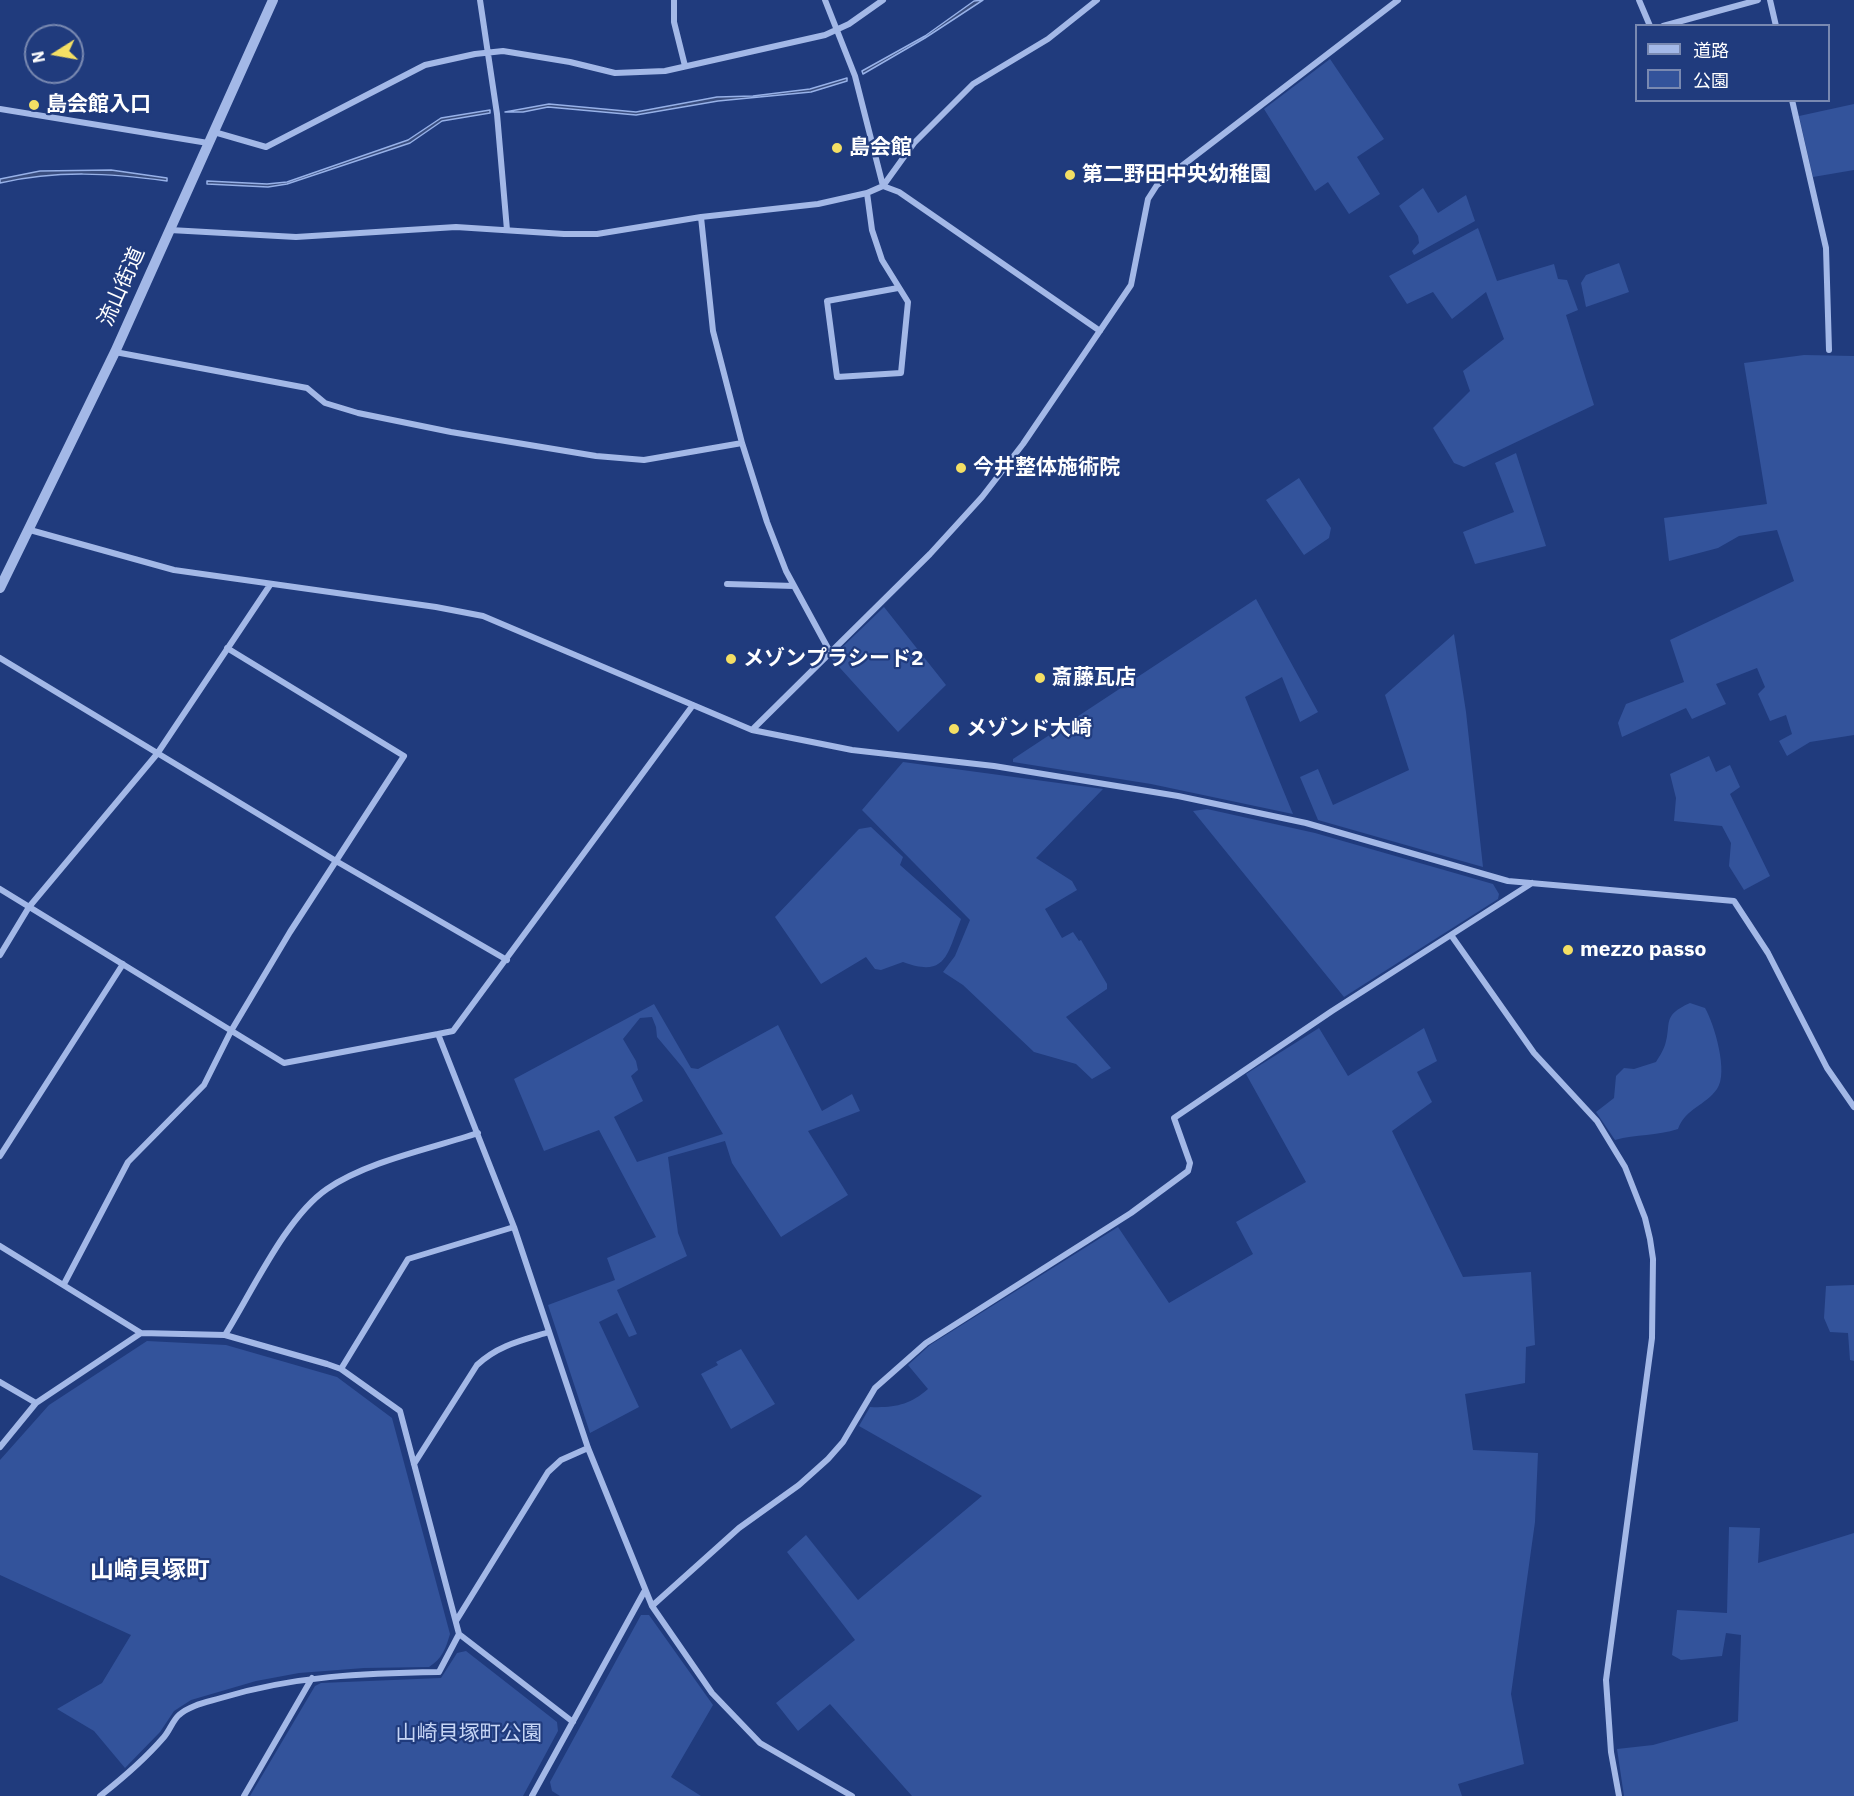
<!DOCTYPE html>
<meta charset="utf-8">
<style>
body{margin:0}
#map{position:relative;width:1854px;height:1796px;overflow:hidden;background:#203b7d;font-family:"IBM Plex Sans","Noto Sans JP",sans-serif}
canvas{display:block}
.legend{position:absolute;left:1635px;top:24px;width:195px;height:78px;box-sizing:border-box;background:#203b7d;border:2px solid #7989b1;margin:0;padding:8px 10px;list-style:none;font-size:18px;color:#fff}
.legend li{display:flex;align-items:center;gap:12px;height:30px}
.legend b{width:30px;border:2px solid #7989b1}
.north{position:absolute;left:24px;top:24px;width:60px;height:60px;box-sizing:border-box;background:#203b7d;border:2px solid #7989b1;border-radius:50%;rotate:259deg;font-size:16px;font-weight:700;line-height:24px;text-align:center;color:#fff}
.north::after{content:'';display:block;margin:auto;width:21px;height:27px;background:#f4df64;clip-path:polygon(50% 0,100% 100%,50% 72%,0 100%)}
</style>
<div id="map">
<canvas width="1854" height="1796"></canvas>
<ul class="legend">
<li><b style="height:8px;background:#a3b8e7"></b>道路</li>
<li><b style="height:16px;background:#33539b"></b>公園</li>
</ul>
<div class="north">N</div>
</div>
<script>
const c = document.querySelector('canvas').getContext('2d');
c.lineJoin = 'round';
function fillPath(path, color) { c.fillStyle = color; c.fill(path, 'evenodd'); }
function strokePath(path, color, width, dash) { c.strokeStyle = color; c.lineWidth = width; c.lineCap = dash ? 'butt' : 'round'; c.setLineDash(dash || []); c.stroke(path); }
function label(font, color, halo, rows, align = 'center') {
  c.font = font + ' "IBM Plex Sans","Noto Sans JP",sans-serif'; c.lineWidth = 4.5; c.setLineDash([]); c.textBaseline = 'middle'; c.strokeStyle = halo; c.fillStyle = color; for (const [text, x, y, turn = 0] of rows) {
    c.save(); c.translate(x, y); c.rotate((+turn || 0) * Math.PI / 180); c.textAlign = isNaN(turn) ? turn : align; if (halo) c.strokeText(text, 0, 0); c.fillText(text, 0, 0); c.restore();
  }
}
const green = new Path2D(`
 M1330 59 1384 139 1357 157 1380 194 1349 214 1328 182 1315 191 1264 109Z
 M1854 104V170L1813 177 1799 116Z
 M1423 188 1438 213 1466 195 1475 221 1414 255 1412 251 1419 243 1418 236 1399 206Z
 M1478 228 1497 281 1554 264 1558 279 1567 280 1578 310 1566 315 1594 405 1464 467 1454 463 1433 428 1470 391 1463 371 1504 339 1486 292 1452 319 1433 292 1407 304 1389 276Z
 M1619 263 1629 292 1586 307 1581 283 1586 275Z
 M1804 355 1854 356V735L1810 742 1787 756 1779 741 1792 734 1786 715 1770 721 1758 694 1765 687 1757 668 1716 684 1726 704 1692 719 1686 708 1622 737 1618 723 1626 704 1684 682 1670 640 1794 581 1777 530 1739 536 1718 548 1669 561 1664 518 1767 504 1744 363Z
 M1516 453 1546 546 1475 564 1463 532 1514 512 1495 463Z
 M1299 478 1331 528 1329 538 1304 555 1266 500Z
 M1256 599 1318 712 1300 722 1282 677 1245 697 1293 814 1151 784 1013 762V759Z
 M884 607 946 685 898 732 831 658Z
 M1454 634 1466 712 1483 867 1318 820 1300 777 1318 769 1333 805 1409 770 1385 695Z
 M1709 756 1716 772 1730 765 1740 787 1730 794 1770 876 1744 890 1729 866 1731 843 1722 826 1674 821 1676 798 1670 774Z
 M903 762 1103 789 1036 858 1072 881 1077 890 1045 909 1062 938 1073 932 1079 941 1081 940 1107 984V989L1066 1017 1111 1068 1092 1079 1076 1064 1034 1052 963 985 943 972 955 956 970 920 862 810Z
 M1207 809 1315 833 1493 884 1499 894 1498 899 1344 997 1193 811Z
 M871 827 903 857 900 865 961 919C947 955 946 978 903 962L881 970 875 969 866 957 821 984 775 917 859 829Z
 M1690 1003 1705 1008C1714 1023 1729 1073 1717 1089 1706 1105 1685 1109 1678 1129 1657 1136 1636 1134 1615 1140L1596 1112 1614 1098 1616 1076 1624 1068 1634 1069 1656 1062C1659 1057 1663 1051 1665 1045 1672 1023 1661 1016 1690 1003Z
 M654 1004 691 1068 698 1069 778 1025 822 1111 852 1094 860 1111 808 1131 848 1195 781 1237 732 1163 725 1141 668 1157 678 1233 687 1256 617 1290 637 1334 629 1337 617 1313 599 1322 639 1407 590 1433 548 1305 615 1280 607 1258 656 1237 599 1130 544 1151 514 1079ZM652 1017 656 1027 657 1037 683 1068 723 1134 637 1162 614 1117 643 1101 631 1076 638 1070 636 1061 623 1039 640 1018Z
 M1319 1028 1348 1076 1424 1028 1437 1061 1417 1072 1432 1102 1392 1131 1463 1277 1531 1272 1535 1345 1526 1347 1525 1383 1465 1394 1473 1450 1538 1453 1535 1522 1511 1694 1524 1764 1458 1784 1462 1796H912L830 1704 798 1731 776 1703 855 1640 787 1552 806 1535 858 1600 982 1496 859 1426 870 1407C894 1408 910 1405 928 1389L908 1365 930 1345 1118 1227 1169 1303 1253 1254 1236 1222 1306 1182 1246 1074Z
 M1854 1285V1361L1850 1360 1848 1333 1830 1332 1824 1318 1826 1286Z
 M147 1341 226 1345 337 1377 392 1418 450 1634C446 1648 442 1659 429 1667L364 1668 299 1673 256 1681 191 1700 174 1711 160 1732 125 1768 94 1731 57 1709 102 1683 131 1635 0 1575V1460L49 1405Z
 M741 1349 775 1404 731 1429 701 1374 718 1365 716 1362Z
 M1729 1527 1760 1528 1758 1563 1854 1533V1796H1624L1617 1749 1653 1745 1738 1721 1741 1635 1726 1633 1722 1656 1681 1660 1672 1655 1677 1610 1727 1613Z
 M641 1615H649L713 1705 671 1777 701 1796H560L552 1791 550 1782Z
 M466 1651 557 1722 558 1731 523 1796H250L315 1686 321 1683 441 1678 457 1653Z`);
const water = new Path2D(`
 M983 0 925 38 863 74 862 71 925 36 974 1Z
 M847 78V81L811 92 718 101 636 115 548 107 523 112H505L549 104 636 112 717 97 753 96 810 89Z
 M490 110V113L442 121 410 143 287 184 268 187 207 184V181L267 184 287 182 408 140 441 118Z
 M111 170 167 178V181C109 173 58 170 0 183V179L40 171Z`);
const minor = new Path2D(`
 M480 0 497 114 507 230
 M674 0V22L685 66
 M825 0 855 76 883 186 899 192 1100 331
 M1639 0 1650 26
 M1770 0 1776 26
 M1663 26 1758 0
 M1792 100 1826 248 1829 350
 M0 109 208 143
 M214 132 266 147 425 65 475 54 503 51 570 62 615 73 665 71 825 35 849 24 883 0
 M867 193 872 230 882 260 908 302 901 373 837 377 827 301 898 288
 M701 217 713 331 742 443 767 522 786 571 830 652
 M170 230 296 237 456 227 564 234H597L701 217 818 204 867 193 883 186 914 143 973 84 1048 39 1097 0
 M115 352 307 388 325 403 358 413 451 432 596 456 644 460 742 443
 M30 530 174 570 436 607 483 616 752 730 852 750 994 766 1178 796 1306 823 1508 881 1734 901 1768 953 1827 1068 1854 1107
 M727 584 794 586
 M0 658 336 861 507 960
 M693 705 453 1031 438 1034 514 1227 588 1448 652 1606 712 1693 760 1743 852 1796
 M752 730 930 554 982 497 1023 444 1131 285 1148 199 1157 185 1398 0
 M0 889 284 1063 438 1034
 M1451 935 1534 1053 1597 1121 1625 1167 1645 1218 1650 1239 1653 1259 1652 1338 1606 1680 1611 1752 1619 1796
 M0 955 29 907 157 754 270 585
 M0 1156 123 964
 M0 1246 141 1333
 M64 1284 128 1162 204 1085 231 1031 290 932 404 756 227 648
 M225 1335C252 1292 286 1217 327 1189 368 1161 430 1149 478 1133
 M341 1369 408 1259 514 1227
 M0 1382 36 1403
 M0 1447 36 1403 141 1333 225 1335 327 1364 341 1369 400 1411 459 1634 439 1672C365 1673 293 1676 221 1698 208 1702 190 1705 179 1715 173 1720 170 1730 164 1737 145 1759 123 1778 100 1796
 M414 1464 477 1365C498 1345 523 1340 549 1332
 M652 1606 739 1528 799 1485 828 1459 843 1442 875 1388 926 1343 1131 1213 1188 1171 1190 1163 1174 1118 1332 1011 1532 883
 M456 1621 548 1472 561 1460 588 1448
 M459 1634 573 1722
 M244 1796 312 1678
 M532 1796 644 1592`);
const tertiary = new Path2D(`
 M0 588 115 352 273 0`);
const markers = [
 [34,105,6,"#f4df64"],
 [837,148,6,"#f4df64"],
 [1070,175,6,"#f4df64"],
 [961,468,6,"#f4df64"],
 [731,659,6,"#f4df64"],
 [1040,678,6,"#f4df64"],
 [954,729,6,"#f4df64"],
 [1568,950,6,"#f4df64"]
];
const poiNames = [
 ["島会館入口",46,105],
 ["島会館",849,148],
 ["第二野田中央幼稚園",1082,175],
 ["今井整体施術院",973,468],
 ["メゾンプラシード2",743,659],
 ["斎藤瓦店",1052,678],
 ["メゾンド大崎",966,729],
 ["mezzo passo",1580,950]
];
const streetNames = [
 ["流山街道",122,287,-66]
];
const parkNames = [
 ["山崎貝塚町公園",469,1734]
];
const quarterNames = [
 ["山崎貝塚町",150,1571]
];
fillPath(green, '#33539b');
fillPath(water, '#3a4e7f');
strokePath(water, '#97b1e8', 1.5);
strokePath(minor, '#a3b8e7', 6);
strokePath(tertiary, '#a3b8e7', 10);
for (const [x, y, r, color] of markers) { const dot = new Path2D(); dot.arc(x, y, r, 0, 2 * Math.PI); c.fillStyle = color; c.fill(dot); strokePath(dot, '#203b7d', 2); }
label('bold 21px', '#fff', '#203b7d', poiNames, 'left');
label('21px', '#fff', '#203b7d', streetNames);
label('21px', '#c6d5f5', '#203b7d', parkNames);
label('bold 24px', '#fff', '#203b7d', quarterNames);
</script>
